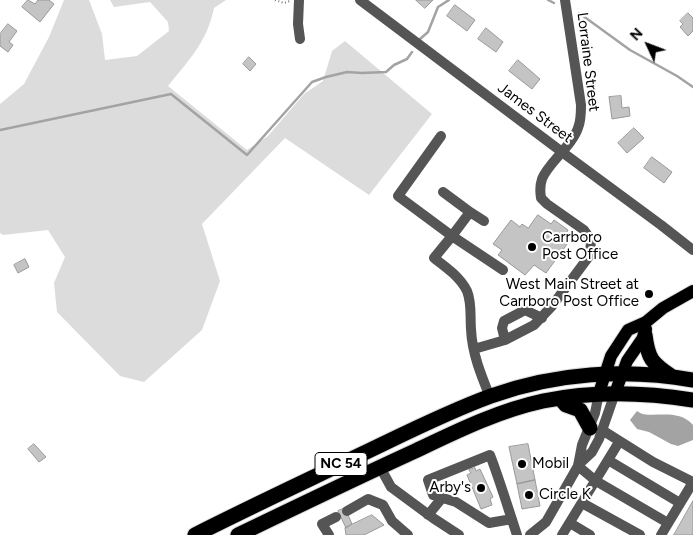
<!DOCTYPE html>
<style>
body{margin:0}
#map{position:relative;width:693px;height:535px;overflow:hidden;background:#fff;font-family:Figtree,sans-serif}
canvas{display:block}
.north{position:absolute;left:623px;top:20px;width:50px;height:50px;-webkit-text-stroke:4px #fff;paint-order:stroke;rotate:313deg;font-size:14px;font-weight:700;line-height:20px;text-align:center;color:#000}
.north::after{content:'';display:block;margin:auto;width:18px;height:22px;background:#000;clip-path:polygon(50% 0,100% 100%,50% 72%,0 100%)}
</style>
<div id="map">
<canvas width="693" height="535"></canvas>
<div class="north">N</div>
</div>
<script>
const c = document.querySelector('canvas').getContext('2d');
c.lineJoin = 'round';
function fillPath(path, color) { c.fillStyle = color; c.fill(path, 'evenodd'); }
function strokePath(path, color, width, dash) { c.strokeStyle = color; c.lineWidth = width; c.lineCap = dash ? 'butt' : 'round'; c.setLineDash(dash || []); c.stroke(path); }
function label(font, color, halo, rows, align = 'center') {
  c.font = font + ' Figtree,sans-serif'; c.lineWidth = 4; c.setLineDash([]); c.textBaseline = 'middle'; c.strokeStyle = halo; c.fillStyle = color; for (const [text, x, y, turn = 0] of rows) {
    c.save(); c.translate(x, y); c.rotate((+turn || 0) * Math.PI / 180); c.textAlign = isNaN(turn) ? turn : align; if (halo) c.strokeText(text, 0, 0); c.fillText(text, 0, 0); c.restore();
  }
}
const green = new Path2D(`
 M64 0H89L102 34 105 60 137 56 169 31 168 22 150 2 114 7 110 0H226L214 8C207 42 189 60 168 86L247 150 268 136 304 94 323 81 332 51 345 41 432 114 369 195 285 138 202 224 220 281 202 330 144 382 120 376 57 312 54 283 65 257 48 230 3 235 0 233V104L24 84 49 37Z`);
const water = new Path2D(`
 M637 411C649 421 676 406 693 425V440L678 446 671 444 649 432 637 429 630 420Z`);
const stream = new Path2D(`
 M548 0 554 3
 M579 13 630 50 677 76 693 87
 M420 39 428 32 438 7 449 0
 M0 130 171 94 247 155 312 82 326 77 347 72 362 73 386 72 394 65 407 59 412 52`);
const building = new Path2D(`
 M28 0 35 4 38 0H49L54 4 40 22 22 7Z
 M416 0H433L425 8Z
 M455 5 475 20 467 31 447 16Z
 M688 13 693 18V31L688 36 680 27 683 24 680 21Z
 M8 24 17 31 9 42 13 45 8 52 0 46V34Z
 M486 28 503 42 496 52 478 39Z
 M249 57 256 64 250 71 243 64Z
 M518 60 540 79 532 89 509 71Z
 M621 96 622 108 629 107 630 116 612 119 609 97Z
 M634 128 644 138 627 153 618 143Z
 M652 157 672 172 664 183 644 168Z
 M538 215 551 224 554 220 568 230 567 232 573 236 546 273 534 265 525 275 498 255 502 250 493 244 511 220 520 227 522 224 528 228Z
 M25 259 29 267 18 273 14 265Z
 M34 444 46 457 39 462 28 449Z
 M528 444 535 480 517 484 509 447Z
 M475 468 476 471 480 469 493 497 490 499 492 505 481 509 467 475 471 473 469 470Z
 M535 480 540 506 522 509 517 484Z
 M693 501V535H674Z
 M345 508 352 524 346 528 338 511Z
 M372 515 384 525 364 535H346L345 528Z`);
const path = new Path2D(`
 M275 0 284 3 290 1`);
const minor = new Path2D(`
 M299 0 298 24 300 39
 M360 0 562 152 661 225 693 250
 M441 136 398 196 452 236 434 258C446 267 460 277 467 291 472 303 470 317 471 329 472 353 481 375 490 397
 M443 192 470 212 452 236 503 270
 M470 212 484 221
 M505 340 502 328 504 321 525 310 542 318
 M474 349 505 340 534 325 552 306 590 255 591 240 584 230 547 204 541 198C540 192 540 185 542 179 548 163 572 146 578 128 581 121 581 113 581 105L565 0
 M602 430 653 462 693 482 661 535
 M608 460 680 503
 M578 465 592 452 599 439 615 393
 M578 466 596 481 668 523
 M380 467 391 487 433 518 459 535
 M582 503 640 535
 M347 511 368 499 383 505 392 521 408 535
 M428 515 442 498
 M512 519 489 523 456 502 433 495 428 480 490 455C500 481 508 508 517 535
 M570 523 590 535
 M329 535 322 524 336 517
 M530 535 546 522 578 466 582 445 595 413 599 393
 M562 535 619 442`);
const major = new Path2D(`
 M599 393 611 356 628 330 646 322 663 308 693 291
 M615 393 627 361 645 335 646 329`);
const highway = new Path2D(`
 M645 335C648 359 652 363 671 376
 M560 398 566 405 580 410 590 428
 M195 535C250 507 306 481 362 454 404 434 447 412 491 396 555 373 626 368 693 380
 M238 535C296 507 354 479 413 452 455 432 497 411 543 401 592 391 643 392 693 400`);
const markers = [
 [532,247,5,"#000"],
 [649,294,5,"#000"],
 [522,464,5,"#000"],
 [481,488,5,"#000"],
 [529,495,5,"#000"]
];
const shields = [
 [341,464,52]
];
const shieldNames = [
 ["NC 54",341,464]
];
const streetNames = [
 ["Lorraine Street",588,62,83],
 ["James Street",535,113,37]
];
const poiNames = [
 ["Carrboro",542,238],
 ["Post Office",542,255],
 ["West Main Street at",639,285,"right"],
 ["Carrboro Post Office",639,302,"right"],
 ["Mobil",532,464],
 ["Arby's",471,488,"right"],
 ["Circle K",539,495]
];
fillPath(green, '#dcdcdc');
fillPath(water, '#a3a3a3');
strokePath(stream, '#a3a3a3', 2.5);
fillPath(building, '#c4c4c4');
strokePath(building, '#999', 1);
strokePath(major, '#dbdbdb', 14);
strokePath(highway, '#dbdbdb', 17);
strokePath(path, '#777', 2, [1, 2.5]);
strokePath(minor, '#555', 10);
strokePath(major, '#000', 12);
strokePath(highway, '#000', 15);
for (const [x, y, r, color] of markers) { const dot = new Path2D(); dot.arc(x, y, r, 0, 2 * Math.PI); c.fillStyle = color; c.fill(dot); strokePath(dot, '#fff', 2); }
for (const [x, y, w] of shields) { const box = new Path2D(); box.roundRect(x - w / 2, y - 11.5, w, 23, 4); c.fillStyle = '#fff'; c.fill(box); strokePath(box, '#000', 1); }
label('bold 14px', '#000', null, shieldNames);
label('15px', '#000', '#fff', streetNames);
label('15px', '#000', '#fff', poiNames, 'left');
</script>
